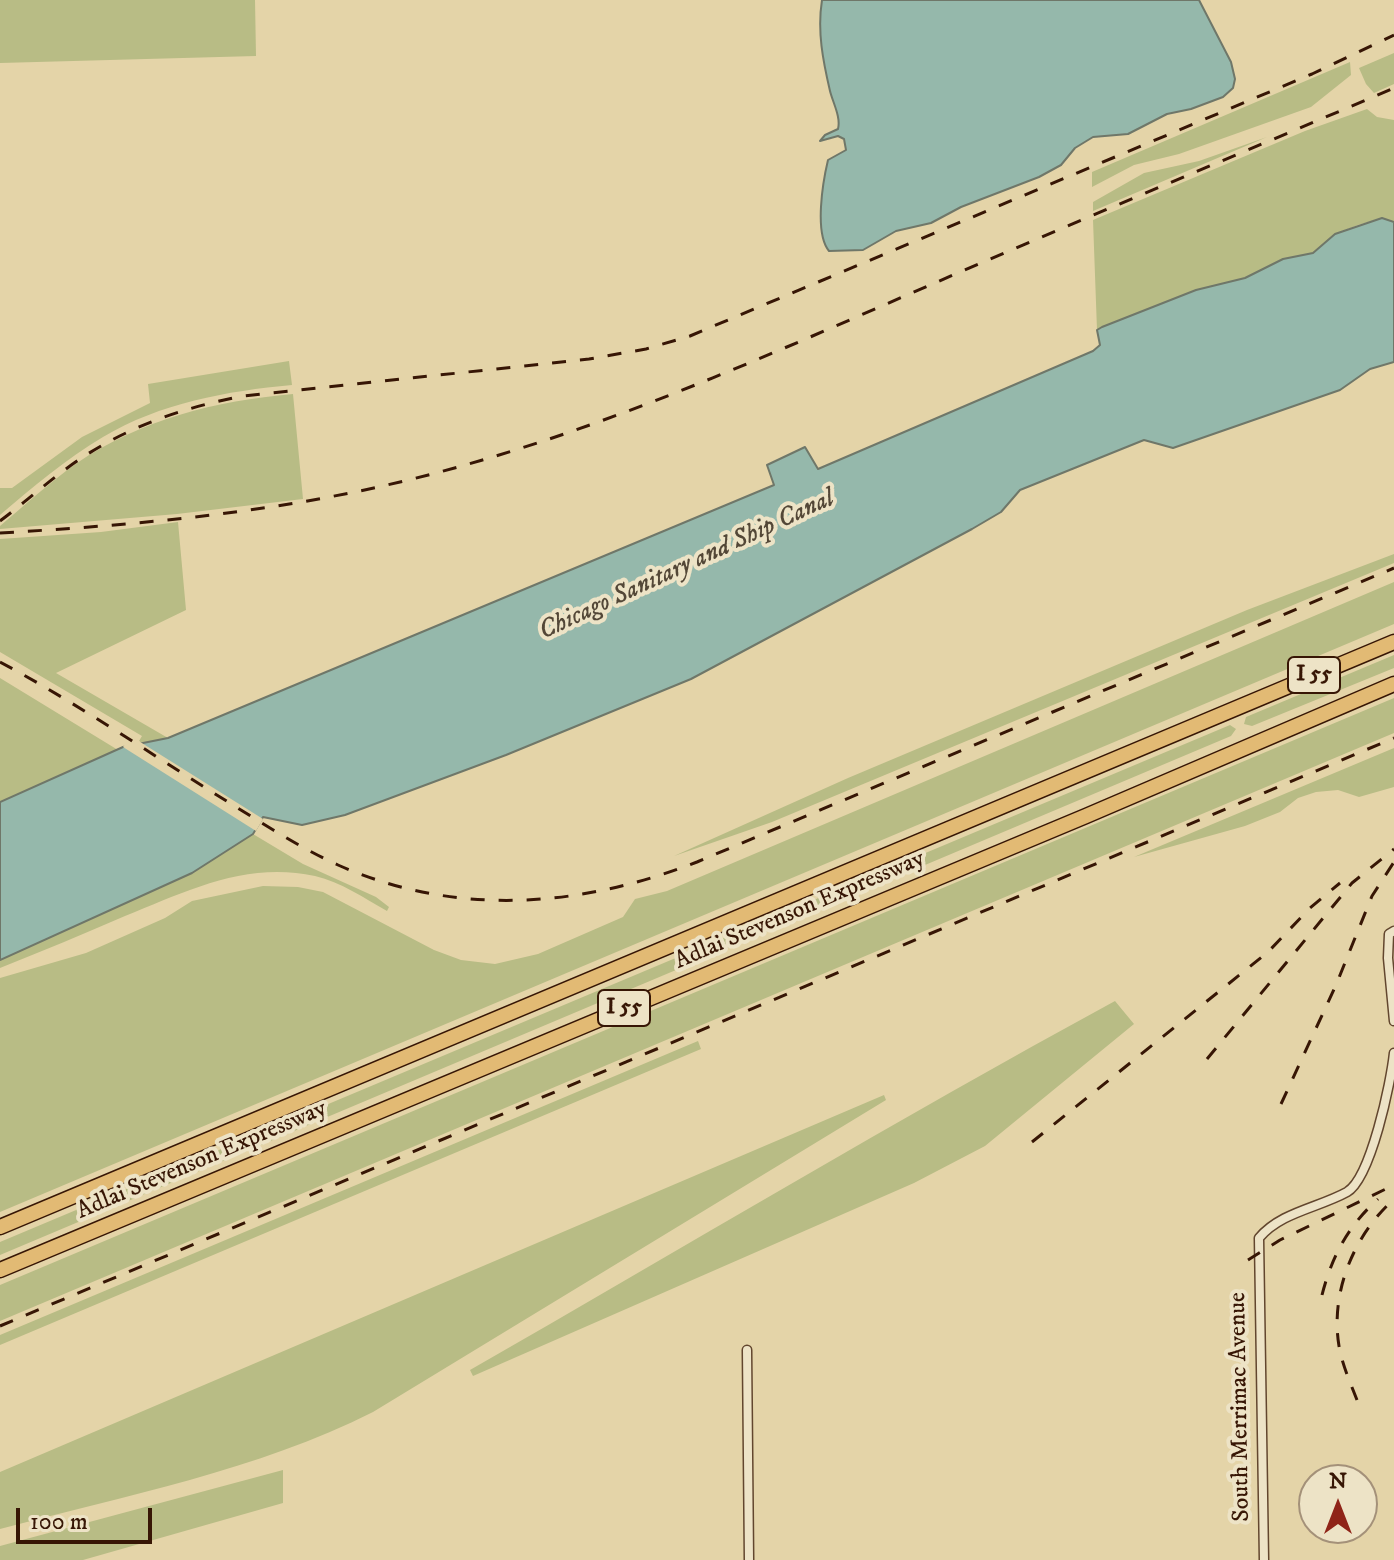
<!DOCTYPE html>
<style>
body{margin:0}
#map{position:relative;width:1394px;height:1560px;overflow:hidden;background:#e4d4a8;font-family:"IM FELL DW Pica",serif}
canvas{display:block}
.north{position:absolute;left:1298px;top:1464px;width:80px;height:80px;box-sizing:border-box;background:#ede3c6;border:2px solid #a49179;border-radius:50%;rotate:0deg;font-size:22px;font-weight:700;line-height:32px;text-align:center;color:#371605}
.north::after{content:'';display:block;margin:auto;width:28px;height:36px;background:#8f2418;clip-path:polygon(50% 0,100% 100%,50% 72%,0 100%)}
.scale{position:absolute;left:16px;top:1508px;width:136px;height:36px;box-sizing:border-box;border:4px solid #371605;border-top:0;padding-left:10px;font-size:24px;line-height:28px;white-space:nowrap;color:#371605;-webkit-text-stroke:6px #ede3c6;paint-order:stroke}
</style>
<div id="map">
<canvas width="1394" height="1560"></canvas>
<div class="north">N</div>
<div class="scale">100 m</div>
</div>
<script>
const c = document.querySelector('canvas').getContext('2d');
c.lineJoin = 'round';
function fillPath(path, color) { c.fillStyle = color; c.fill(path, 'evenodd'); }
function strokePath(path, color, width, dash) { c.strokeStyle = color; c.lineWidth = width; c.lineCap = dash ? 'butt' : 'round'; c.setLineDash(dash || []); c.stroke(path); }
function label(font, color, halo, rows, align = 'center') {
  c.font = font + ' "IM FELL DW Pica",serif'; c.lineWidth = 8; c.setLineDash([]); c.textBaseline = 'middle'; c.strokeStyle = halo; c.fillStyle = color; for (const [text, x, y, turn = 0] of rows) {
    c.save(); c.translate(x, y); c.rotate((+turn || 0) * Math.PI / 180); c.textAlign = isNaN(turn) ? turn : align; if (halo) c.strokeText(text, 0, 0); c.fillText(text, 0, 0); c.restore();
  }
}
const green = new Path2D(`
 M0 0H255L256 56 0 63Z
 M1394 53V84L1374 93 1366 84 1359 68Z
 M1350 62 1351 75 1311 107 1179 154 1134 165 1092 187V172Z
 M1367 109 1377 117 1394 120V222L1382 218 1358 225 1335 234 1313 253 1282 259 1245 278 1195 290 1097 330 1093 220 1305 131Z
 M1267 137 1093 211V202L1144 173 1199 161Z
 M289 361 292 385C227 391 160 403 103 437 66 459 33 487 0 515V488H12L82 437 150 403 148 384Z
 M293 394 303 499 177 514 0 529V526C25 505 50 482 77 463 142 419 215 401 293 394Z
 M178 522 186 610 56 673 168 738 142 743 139 741 142 736 0 652V539L101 532Z
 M1394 554V563L772 822 674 856 848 778 1247 610Z
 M1394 582V624L0 1212V978L86 953 165 918 192 901 263 886 298 887 323 892 434 950 461 960 495 964 538 954 623 917 635 899 667 891Z
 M1394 655V668L1252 726 1244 724 1246 717Z
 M0 678 118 750 0 802Z
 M1394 698V733L0 1321V1285Z
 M1230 725 1236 729 1231 736 0 1255V1242Z
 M1394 748V787L1359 797 1338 790 1316 792 1298 798 1280 812 1245 826 1134 857Z
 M253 834 303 864 376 897 389 907 387 911C364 898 341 882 315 876 246 861 187 891 125 916 84 934 42 951 0 968V960L192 873Z
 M1115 1001 1134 1024 985 1146 914 1183 473 1376 470 1370C685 1247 897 1119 1115 1001Z
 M698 1041 701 1049 0 1345V1335Z
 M884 1095 886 1100 373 1412C259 1470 123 1496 0 1529V1472Z
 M283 1470V1503L83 1560H0V1546Z`);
const water = new Path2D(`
 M822 0H1199L1231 62 1235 79 1233 88 1223 97 1191 109 1167 114 1128 134 1093 137 1075 148 1061 165 1039 177 961 207 931 223 896 231 863 250 829 251C814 233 823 181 828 160L846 150 844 139 838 136 820 141 825 135 838 129C841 117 833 103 830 91 823 61 817 31 822 0Z
 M1382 218 1394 222V362L1370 369 1340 390 1173 448 1144 440 1020 490 1001 512 972 529 691 679 506 755 345 815 302 825 263 817 253 834 192 873 0 960V802L123 747 168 738 774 485 767 465 805 447 818 469 1093 351 1100 345 1097 330 1102 327 1196 290 1245 278 1283 259 1313 253 1335 234Z`);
const pier = new Path2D(`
 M137 740 263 819 256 831 123 747 126 743Z`);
const street = new Path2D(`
 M1394 931 1389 934 1388 958 1394 1021
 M747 1350 749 1560
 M1264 1560 1259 1238C1281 1212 1318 1208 1347 1192 1371 1178 1391 1082 1394 1053`);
const highway = new Path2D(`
 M0 1227 1394 642
 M0 1270 1086 816 1394 684`);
const rail = new Path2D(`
 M0 521C28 500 54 476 83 457 132 425 186 407 243 396L589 359 646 349 690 336 1312 74 1394 35
 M0 533C135 525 272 513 404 481 588 437 764 357 937 282 1089 216 1242 153 1394 88
 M0 662C73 701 142 748 212 792 253 817 294 845 338 865 456 917 579 908 697 862L1394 568
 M1207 1059 1352 883 1394 849
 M1281 1104 1336 985 1372 896 1394 862
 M1032 1142 1268 952 1310 908 1340 883
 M1248 1260 1280 1240 1394 1185
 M1322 1295C1332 1256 1348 1226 1378 1199
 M0 1326 1394 738
 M1357 1400C1350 1382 1342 1364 1339 1346 1330 1292 1354 1235 1394 1199`);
const shields = [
 [1314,675,52],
 [624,1008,52]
];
const shieldNames = [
 ["I 55",1314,675],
 ["I 55",624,1008]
];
const streetNames = [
 ["Adlai Stevenson Expressway",800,911,-23],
 ["Adlai Stevenson Expressway",202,1161,-23],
 ["South Merrimac Avenue",1241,1407,-91]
];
const waterNames = [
 ["Chicago Sanitary and Ship Canal",687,566,-25]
];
fillPath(green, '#b8bc85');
fillPath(water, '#95b8ab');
strokePath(water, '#6f7769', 2);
fillPath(pier, '#e4d4a8');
strokePath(street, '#62462e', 11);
strokePath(highway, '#371605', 17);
strokePath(street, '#ede3c6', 8);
strokePath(highway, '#e2ba74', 14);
strokePath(rail, '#371605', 3, [14, 14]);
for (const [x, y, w] of shields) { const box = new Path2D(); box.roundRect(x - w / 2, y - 18, w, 36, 6); c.fillStyle = '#ede3c6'; c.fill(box); strokePath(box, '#371605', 2); }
label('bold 22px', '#371605', null, shieldNames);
label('24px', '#371605', '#ede3c6', streetNames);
label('italic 26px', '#534737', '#ede3c6', waterNames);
</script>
